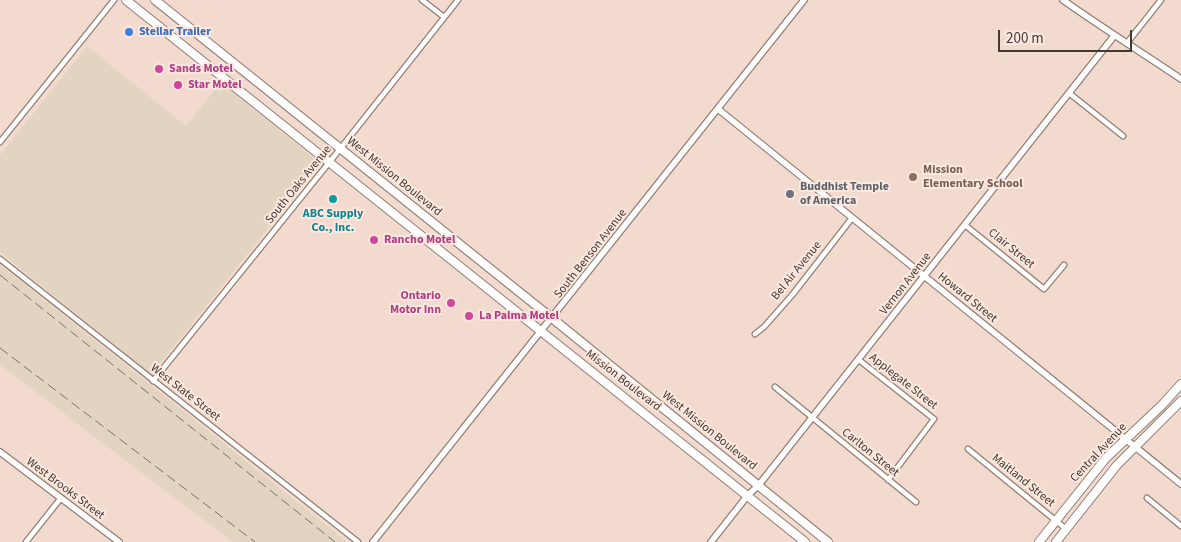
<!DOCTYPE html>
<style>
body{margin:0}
#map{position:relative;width:1181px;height:542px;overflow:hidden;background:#f2dace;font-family:"Source Sans 3",sans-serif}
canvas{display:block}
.scale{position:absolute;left:998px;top:30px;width:134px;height:22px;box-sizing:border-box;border:2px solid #423934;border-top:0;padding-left:6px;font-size:15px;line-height:18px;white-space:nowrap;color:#423934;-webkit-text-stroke:4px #fce8df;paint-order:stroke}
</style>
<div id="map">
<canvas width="1181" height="542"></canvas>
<div class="scale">200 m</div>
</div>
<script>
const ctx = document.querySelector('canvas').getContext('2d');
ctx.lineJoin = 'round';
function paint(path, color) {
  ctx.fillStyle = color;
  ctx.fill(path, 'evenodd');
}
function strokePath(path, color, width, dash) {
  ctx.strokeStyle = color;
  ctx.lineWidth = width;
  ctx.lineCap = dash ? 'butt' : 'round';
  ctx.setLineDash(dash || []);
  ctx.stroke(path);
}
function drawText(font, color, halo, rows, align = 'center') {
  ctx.font = font + ' "Source Sans 3",sans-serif';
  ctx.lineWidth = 4;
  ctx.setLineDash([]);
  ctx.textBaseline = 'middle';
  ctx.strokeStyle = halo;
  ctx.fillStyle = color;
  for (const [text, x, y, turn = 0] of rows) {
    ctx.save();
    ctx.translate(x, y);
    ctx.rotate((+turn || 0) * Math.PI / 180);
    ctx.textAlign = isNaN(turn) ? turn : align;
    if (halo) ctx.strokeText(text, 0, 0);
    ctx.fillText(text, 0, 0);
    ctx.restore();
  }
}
const industrial = new Path2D(`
 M87 46 186 126 221 82 316 160V168L151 375 0 252V155Z
 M0 265 32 290 347 542H233L0 365Z`);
const minor = new Path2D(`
 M422 0 444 17
 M1127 43 1161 0
 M1069 93 1123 136
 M0 142 114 0
 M965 225 1044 289 1064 265
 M0 259 358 542
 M755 334 764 327 793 294 852 218
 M859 360 934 419 888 480
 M153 381 340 149 458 0
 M775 387 916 502
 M968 449 1066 529
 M1147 498 1181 526
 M26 542 61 498`);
const tertiary = new Path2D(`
 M1063 0C1101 27 1141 52 1181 79
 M718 109 1181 484
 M0 452 119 542
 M373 542C518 362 661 181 804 0
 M711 542 748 495 758 486 1114 36`);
const primary = new Path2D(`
 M126 0 805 542
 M155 0 553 319 828 542
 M1039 542 1106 458 1162 405 1181 384
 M1056 542 1117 465 1181 401`);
const rail = new Path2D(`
 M0 275 335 542
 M0 348 255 542`);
const markers = [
 [129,32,5,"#3f7fe0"],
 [159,69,5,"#d1479c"],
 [178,85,5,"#d1479c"],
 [913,177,5,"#8d6e63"],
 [790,194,5,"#6b7280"],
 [333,199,5,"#0f9aa8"],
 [374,240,5,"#d1479c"],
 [451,303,5,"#d1479c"],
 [469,316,5,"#d1479c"]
];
const shopNames = [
 ["Stellar Trailer",139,32]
];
const hotelNames = [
 ["Sands Motel",169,69],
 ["Star Motel",188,85],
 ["Rancho Motel",384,240],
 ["Ontario",441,296,"right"],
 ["Motor Inn",441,310,"right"],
 ["La Palma Motel",479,316]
];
const educationNames = [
 ["Mission",923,170],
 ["Elementary School",923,184]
];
const streetNames = [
 ["West Mission Boulevard",394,177,39],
 ["South Oaks Avenue",299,185,-51],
 ["Clair Street",1011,249,39],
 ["South Benson Avenue",591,254,-52],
 ["Bel Air Avenue",797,271,-51],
 ["Vernon Avenue",906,284,-52],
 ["Howard Street",967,298,39],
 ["Mission Boulevard",623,381,38],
 ["Applegate Street",903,382,38],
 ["West State Street",185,393,38],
 ["West Mission Boulevard",709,431,39],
 ["Carlton Street",870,453,39],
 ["Central Avenue",1099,453,-47],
 ["Maitland Street",1023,481,39],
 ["West Brooks Street",65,489,37]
];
const worshipNames = [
 ["Buddhist Temple",800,187],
 ["of America",800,201]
];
const cultureNames = [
 ["ABC Supply",333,214],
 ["Co., Inc.",333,228]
];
paint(industrial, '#e2d4c1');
strokePath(minor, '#927d72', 7);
strokePath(tertiary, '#927d72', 8);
strokePath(primary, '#927d72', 10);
strokePath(minor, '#fff', 4.5);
strokePath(tertiary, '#fff', 5.5);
strokePath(primary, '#fff', 8);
strokePath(rail, '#7e7068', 1, [10, 5]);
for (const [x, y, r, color] of markers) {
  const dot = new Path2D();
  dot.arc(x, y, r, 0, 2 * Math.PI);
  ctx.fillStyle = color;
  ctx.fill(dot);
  strokePath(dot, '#fce8df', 2);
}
drawText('bold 12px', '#366cbe', '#fce8df', shopNames, 'left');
drawText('bold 12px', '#b23c85', '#fce8df', hotelNames, 'left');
drawText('bold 12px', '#785e54', '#fce8df', educationNames, 'left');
drawText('12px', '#423934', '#fce8df', streetNames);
drawText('bold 12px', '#5b616d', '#fce8df', worshipNames, 'left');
drawText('bold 12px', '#0d838f', '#fce8df', cultureNames);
</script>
